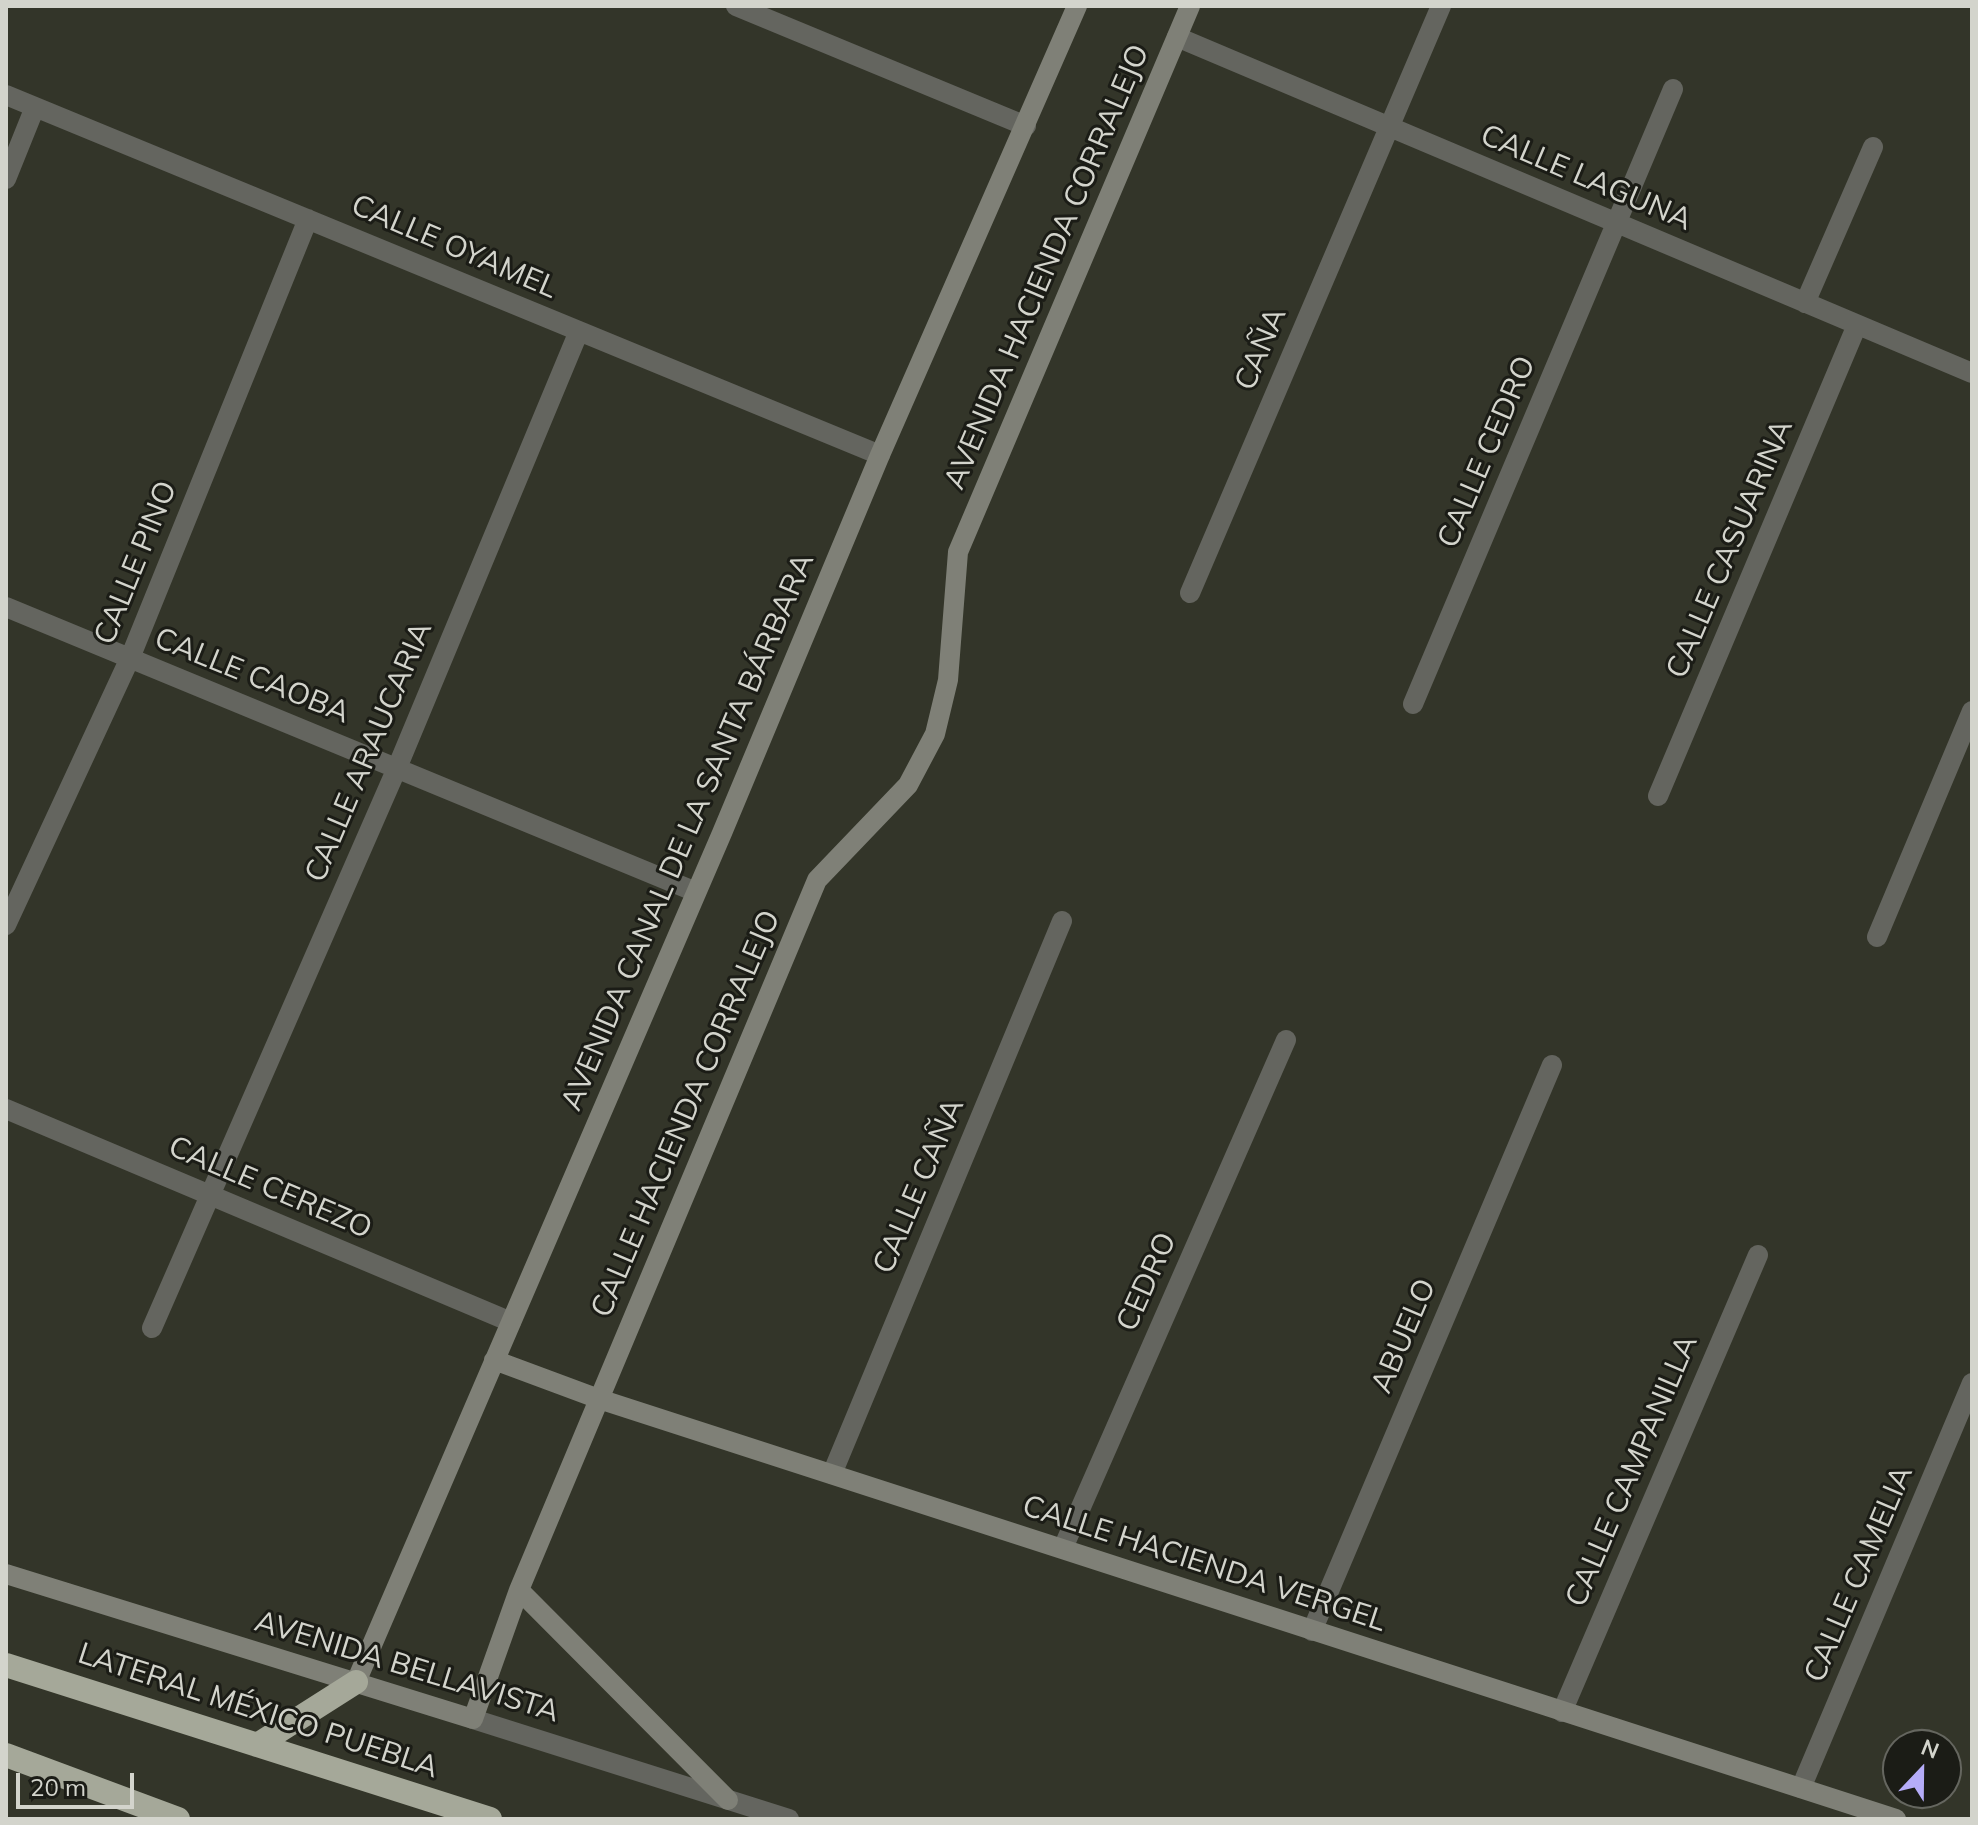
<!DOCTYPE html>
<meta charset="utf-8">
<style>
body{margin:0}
#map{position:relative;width:1978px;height:1825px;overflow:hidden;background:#333529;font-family:Mulish,sans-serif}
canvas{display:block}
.frame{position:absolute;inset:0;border:8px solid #d3d4cc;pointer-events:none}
.north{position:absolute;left:1882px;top:1729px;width:80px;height:80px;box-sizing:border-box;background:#1b1c16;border:2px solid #65665f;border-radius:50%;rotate:22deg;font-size:22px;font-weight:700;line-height:32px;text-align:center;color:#d3d4cc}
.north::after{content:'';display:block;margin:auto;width:28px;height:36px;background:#b5acf8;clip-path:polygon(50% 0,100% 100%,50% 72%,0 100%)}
.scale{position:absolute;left:16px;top:1773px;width:118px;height:36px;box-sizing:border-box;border:4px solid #d3d4cc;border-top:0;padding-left:10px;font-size:24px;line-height:28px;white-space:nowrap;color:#d3d4cc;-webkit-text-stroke:6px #1b1c16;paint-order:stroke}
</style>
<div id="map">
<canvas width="1978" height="1825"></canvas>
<div class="frame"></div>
<div class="north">N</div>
<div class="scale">20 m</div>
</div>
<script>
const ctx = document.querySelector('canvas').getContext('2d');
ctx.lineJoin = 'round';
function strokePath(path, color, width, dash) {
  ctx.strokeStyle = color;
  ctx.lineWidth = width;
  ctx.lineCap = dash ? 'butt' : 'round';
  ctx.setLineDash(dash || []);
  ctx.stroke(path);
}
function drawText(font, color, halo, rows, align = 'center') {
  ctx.font = font + ' Mulish,sans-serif';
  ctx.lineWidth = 6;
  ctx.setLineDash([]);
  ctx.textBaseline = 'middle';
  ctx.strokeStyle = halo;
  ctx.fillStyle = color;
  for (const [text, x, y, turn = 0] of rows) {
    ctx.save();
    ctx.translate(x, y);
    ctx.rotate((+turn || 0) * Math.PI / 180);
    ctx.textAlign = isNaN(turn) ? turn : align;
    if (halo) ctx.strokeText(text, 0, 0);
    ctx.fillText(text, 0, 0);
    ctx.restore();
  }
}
const street = new Path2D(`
 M736 6 1026 126
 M1177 37 1972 373
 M6 95 880 455
 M6 179 35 107
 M1805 303 1873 147
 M1190 593 1441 6
 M6 607 696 892
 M1413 704 1673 89
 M1658 796 1857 325
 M6 925 130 658 308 219
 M1877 937 1972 711
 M6 1109 511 1322
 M152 1328 397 768 579 331
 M832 1474 1062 921
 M1063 1548 1286 1040
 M1312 1631 1552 1065
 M1562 1712 1758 1255
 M473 1719 789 1819
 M1801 1788 1972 1383`);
const secondary = new Path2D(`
 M494 1360 599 1399 1896 1819
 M6 1574 473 1719 519 1590 817 880 908 785 935 734 948 680 958 552 1190 6
 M519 1590 728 1800
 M356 1682 722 833 880 455 1077 6`);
const highway = new Path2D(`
 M6 1665 490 1819
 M257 1745 356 1682
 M6 1755 178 1819`);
const streetNames = [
 ["CALLE LAGUNA",1586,178,23],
 ["CALLE OYAMEL",454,247,23],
 ["AVENIDA HACIENDA CORRALEJO",1047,267,-67],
 ["CAÑA",1261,349,-67],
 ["CALLE CEDRO",1487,452,-67],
 ["CALLE CASUARINA",1730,549,-67],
 ["CALLE PINO",136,563,-68],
 ["CALLE CAOBA",252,676,22],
 ["CALLE ARAUCARIA",369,752,-67],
 ["AVENIDA CANAL DE LA SANTA BÁRBARA",688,832,-67],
 ["CALLE HACIENDA CORRALEJO",686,1114,-67],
 ["CALLE CAÑA",919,1186,-67],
 ["CALLE CEREZO",270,1188,23],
 ["CEDRO",1147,1282,-66],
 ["ABUELO",1404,1336,-67],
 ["CALLE CAMPANILLA",1632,1471,-67],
 ["CALLE HACIENDA VERGEL",1204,1564,18],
 ["CALLE CAMELIA",1859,1574,-67],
 ["AVENIDA BELLAVISTA",407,1667,17],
 ["LATERAL MÉXICO PUEBLA",258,1711,18]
];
strokePath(street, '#64655f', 20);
strokePath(secondary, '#7f8077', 20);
strokePath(highway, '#a5a899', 24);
drawText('30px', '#d3d4cc', '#1b1c16', streetNames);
</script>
